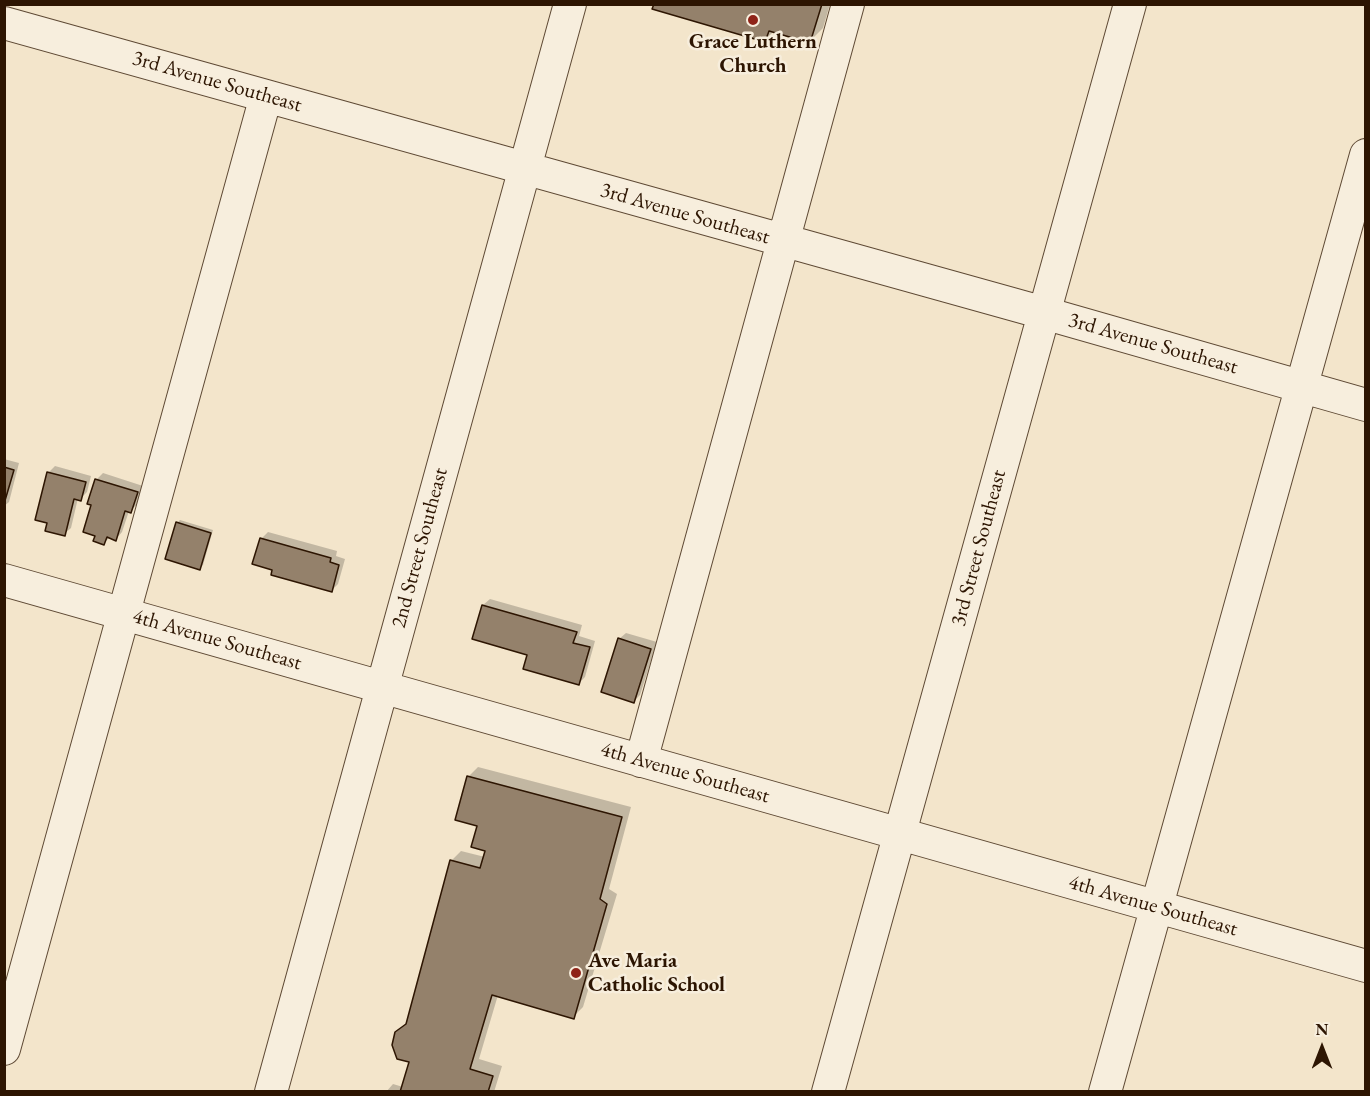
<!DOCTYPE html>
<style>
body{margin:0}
#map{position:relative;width:1370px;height:1096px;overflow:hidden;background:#f3e5cb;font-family:"EB Garamond",serif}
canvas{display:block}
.frame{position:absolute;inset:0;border:6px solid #2d1502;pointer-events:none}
.north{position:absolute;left:1292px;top:1018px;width:60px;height:60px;-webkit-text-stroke:4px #f7eedd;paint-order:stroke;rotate:0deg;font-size:16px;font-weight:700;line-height:24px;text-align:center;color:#2d1502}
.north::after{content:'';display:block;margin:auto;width:21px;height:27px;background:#2d1502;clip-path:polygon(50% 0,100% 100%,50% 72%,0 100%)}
</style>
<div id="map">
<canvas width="1370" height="1096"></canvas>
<div class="frame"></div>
<div class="north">N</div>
</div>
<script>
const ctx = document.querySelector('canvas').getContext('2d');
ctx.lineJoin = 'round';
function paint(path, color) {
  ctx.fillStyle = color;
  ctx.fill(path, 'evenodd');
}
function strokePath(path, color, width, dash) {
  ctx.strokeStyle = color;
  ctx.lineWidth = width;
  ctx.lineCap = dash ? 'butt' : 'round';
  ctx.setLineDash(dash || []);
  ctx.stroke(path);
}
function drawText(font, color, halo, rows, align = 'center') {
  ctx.font = font + ' "EB Garamond",serif';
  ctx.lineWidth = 5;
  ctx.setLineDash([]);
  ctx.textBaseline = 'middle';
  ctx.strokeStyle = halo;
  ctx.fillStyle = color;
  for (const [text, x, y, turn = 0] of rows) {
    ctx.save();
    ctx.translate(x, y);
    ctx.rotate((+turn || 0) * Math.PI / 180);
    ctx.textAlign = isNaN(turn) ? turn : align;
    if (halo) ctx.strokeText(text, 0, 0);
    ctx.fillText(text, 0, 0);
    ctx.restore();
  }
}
const shadow = new Path2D(`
 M655 4H830L823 28 810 41 774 31 765 40Z
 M4 459 19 463 9 502 4 506Z
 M55 466 91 476 87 492 80 499 78 498 71 528 64 534 49 522 48 473Z
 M103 473 143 486 137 505 129 511 122 532 116 539 110 537 104 543 97 535 93 504 96 480Z
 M180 520 213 530 203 565 200 568 177 523Z
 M268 532 337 551 336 556 345 559 338 584 331 591 274 569 261 539Z
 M490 599 582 625 579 636 595 641 585 677 579 683 483 605Z
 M626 633 657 642 640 695 634 701 619 639Z
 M478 767 631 807 609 889 617 894 583 1007 573 1017 498 995 479 1059 502 1066 494 1092H386L393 1084 403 1087 411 1061 396 1033 407 1022 451 861 461 851 485 857 487 850 468 777Z`);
const building = new Path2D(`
 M654 4H822L810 43 769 31 765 42 652 9Z
 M4 467 14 470 4 504Z
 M47 472 86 482 81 501 74 499 65 536 45 531 47 523 35 520Z
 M95 479 138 492 131 513 125 511 116 541 107 537 104 545 93 541 95 536 83 532 91 505 87 504Z
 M176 522 211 533 200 570 165 559Z
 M260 538 331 558 330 562 339 565 332 592 271 575 272 570 252 564Z
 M482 605 577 632 573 643 590 647 579 685 523 669 527 655 472 639Z
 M618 638 651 649 634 703 601 692Z
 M467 776 622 817 600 899 607 904 574 1019 492 995 470 1069 493 1076 488 1092H400L409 1062 397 1059 392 1045 395 1032 406 1024 450 860 480 868 485 851 471 847 477 826 455 820Z`);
const minor = new Path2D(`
 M4 23 1044 313 1366 405
 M4 580 1366 966
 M641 761 848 4
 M4 1049 266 96
 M271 1092 570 4
 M828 1092 1130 4
 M1105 1092 1366 155`);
const markers = [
 [753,20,6,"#8f2418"],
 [576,973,6,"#8f2418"]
];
const poiNames = [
 ["Grace Luthern",753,42],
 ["Church",753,66],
 ["Ave Maria",588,961,"left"],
 ["Catholic School",588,985,"left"]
];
const streetNames = [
 ["3rd Avenue Southeast",217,82,16],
 ["3rd Avenue Southeast",685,214,16],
 ["3rd Avenue Southeast",1153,344,16],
 ["2nd Street Southeast",420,548,-75],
 ["3rd Street Southeast",979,548,-75],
 ["4th Avenue Southeast",217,640,16],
 ["4th Avenue Southeast",685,773,16],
 ["4th Avenue Southeast",1153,906,16]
];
paint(shadow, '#0003');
paint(building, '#94816b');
strokePath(building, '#2d1502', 1.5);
strokePath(minor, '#5e4934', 34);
strokePath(minor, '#f7eedd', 32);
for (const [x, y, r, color] of markers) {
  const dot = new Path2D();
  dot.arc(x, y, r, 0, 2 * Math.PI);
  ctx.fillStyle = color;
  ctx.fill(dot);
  strokePath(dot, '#f7eedd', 2);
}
drawText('bold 21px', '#2d1502', '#f7eedd', poiNames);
drawText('21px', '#2d1502', '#f7eedd', streetNames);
</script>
